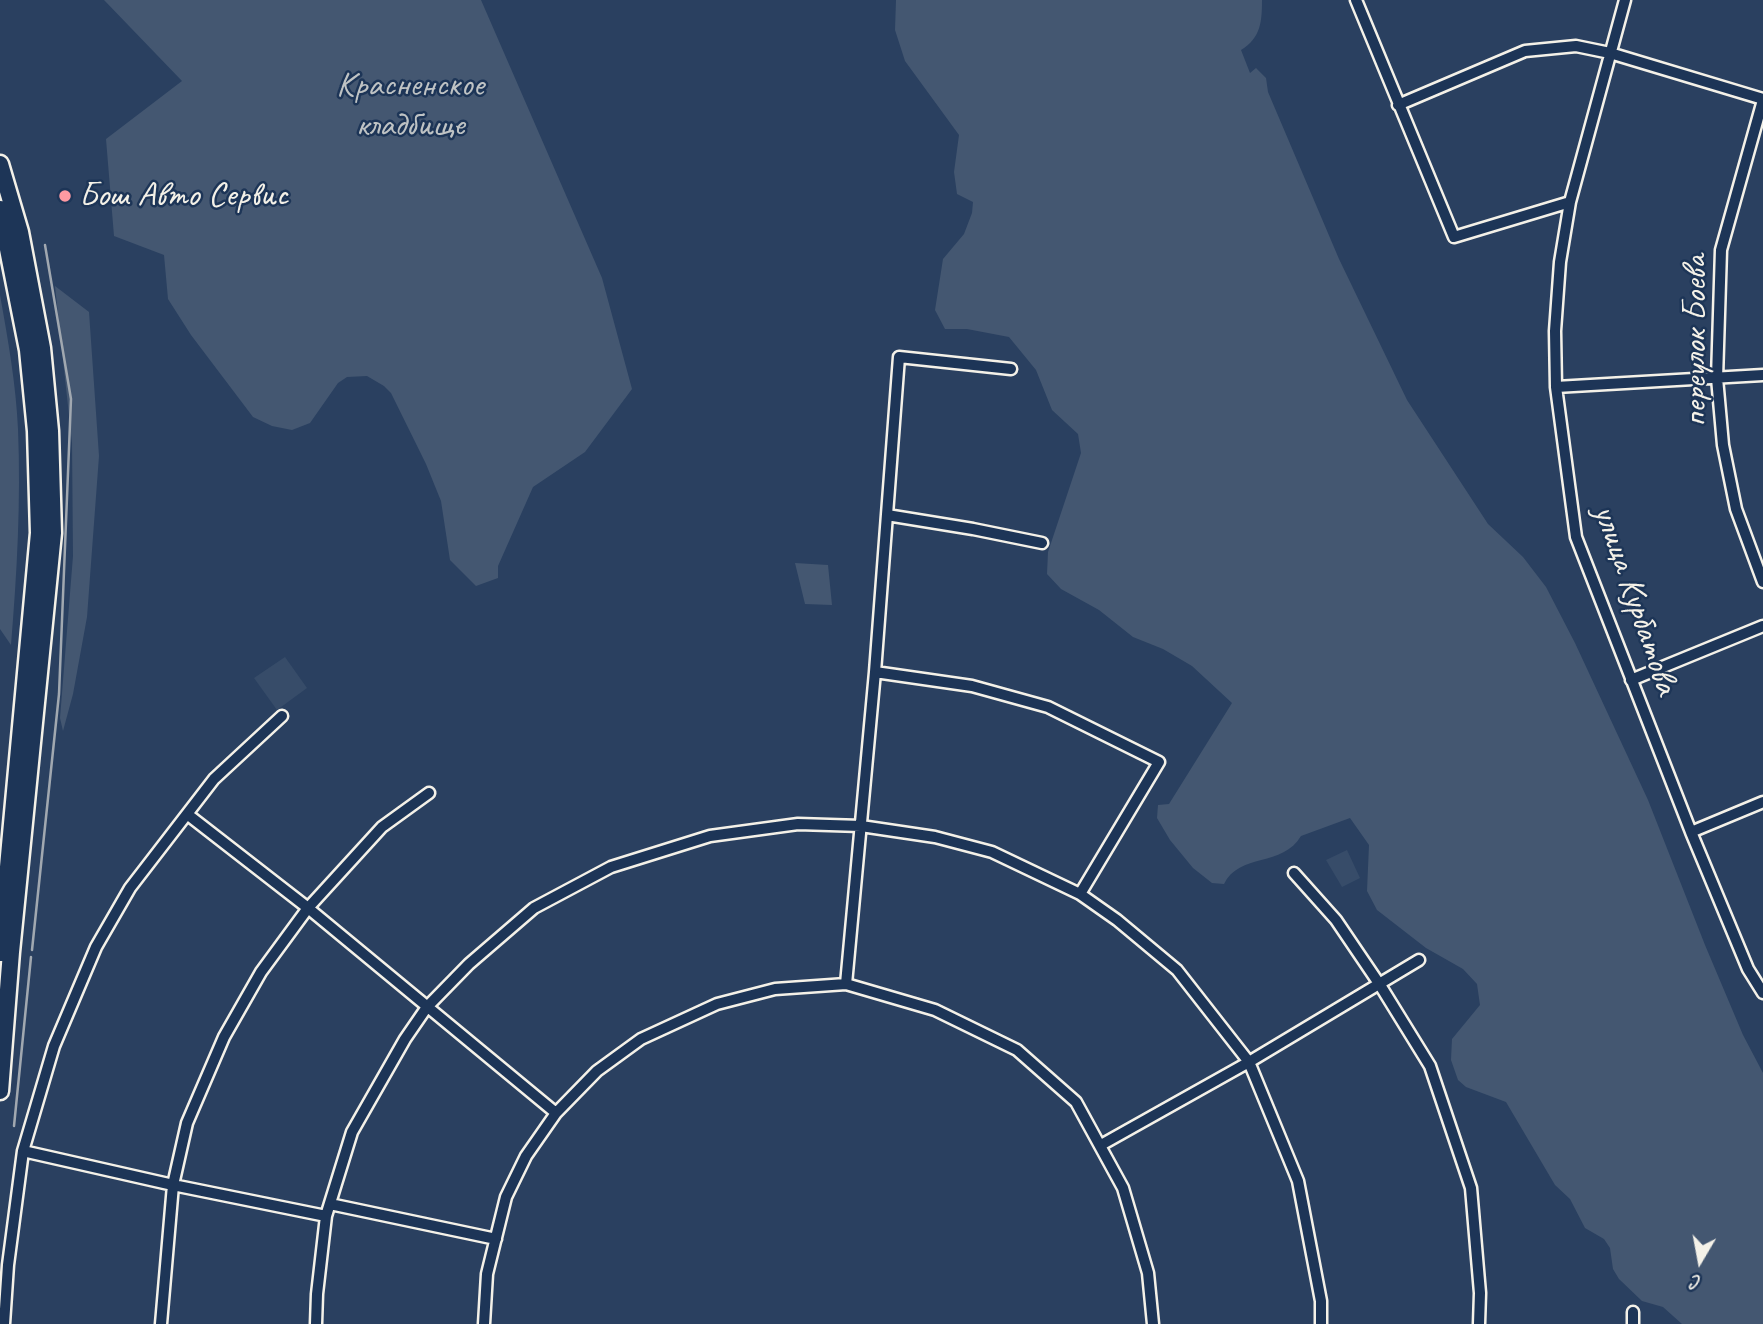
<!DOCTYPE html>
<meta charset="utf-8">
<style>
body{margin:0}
#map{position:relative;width:1763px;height:1324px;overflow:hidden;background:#2a4060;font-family:Caveat,sans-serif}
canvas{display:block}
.north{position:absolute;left:1665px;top:1226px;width:70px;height:70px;-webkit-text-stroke:5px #1d3557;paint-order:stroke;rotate:190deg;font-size:19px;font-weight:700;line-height:28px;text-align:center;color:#f4f1e8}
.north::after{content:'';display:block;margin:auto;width:24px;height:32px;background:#f4f1e8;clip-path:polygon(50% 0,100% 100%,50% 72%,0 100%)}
</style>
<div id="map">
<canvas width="1763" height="1324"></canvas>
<div class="north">С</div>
</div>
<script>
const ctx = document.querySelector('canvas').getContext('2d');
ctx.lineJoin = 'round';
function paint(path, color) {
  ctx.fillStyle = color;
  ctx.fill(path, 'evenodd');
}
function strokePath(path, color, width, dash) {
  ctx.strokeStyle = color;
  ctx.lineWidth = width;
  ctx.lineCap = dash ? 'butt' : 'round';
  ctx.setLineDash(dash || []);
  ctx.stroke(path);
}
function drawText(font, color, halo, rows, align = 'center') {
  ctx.font = font + ' Caveat,sans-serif';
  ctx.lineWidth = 5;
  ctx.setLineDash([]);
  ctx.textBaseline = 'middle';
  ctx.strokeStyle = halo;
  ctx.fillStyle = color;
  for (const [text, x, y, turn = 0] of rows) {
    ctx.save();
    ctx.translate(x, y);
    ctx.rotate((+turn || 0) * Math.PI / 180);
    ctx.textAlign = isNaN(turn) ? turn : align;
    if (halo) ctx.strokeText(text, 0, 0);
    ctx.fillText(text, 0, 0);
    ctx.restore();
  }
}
const built = new Path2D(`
 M285 657 307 688 277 710 254 678Z
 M1347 850 1360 878 1342 887 1326 860Z`);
const green = new Path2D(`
 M104 0H481L602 278 632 389 585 452 533 487 498 566V578L476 586 450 560 441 501 426 464 391 393 384 386 367 376 347 377 338 383 310 423 292 430 272 426 253 417 191 335 168 299 164 255 114 236 106 139 182 81Z
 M896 0H1262C1262 21 1261 38 1241 50L1250 73 1256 68 1266 78 1268 92 1339 259 1407 400 1488 524 1523 557 1546 587 1575 643 1648 800 1705 945 1743 1035 1763 1073V1324H1682L1663 1307 1642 1301 1619 1279 1613 1269 1610 1248 1604 1239 1585 1228 1570 1199 1555 1185 1506 1102 1466 1087 1458 1080 1451 1060 1452 1039 1480 1005 1477 984 1463 969 1426 948 1377 910 1367 891 1369 845 1350 818 1301 836C1283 867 1239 853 1224 884L1212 883 1193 868 1170 840 1157 818 1158 805 1169 804 1232 703 1192 666 1163 649 1133 637 1099 610 1061 589 1047 574 1048 552 1081 453 1078 434 1052 410 1036 370 1009 337 967 329H945L935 310 943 259 964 234 972 213 973 202 957 194 954 172 959 135 905 61 895 30Z
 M55 286 89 312 99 456 87 617 73 694 63 731 60 718 73 556 72 443Z
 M0 295C8 340 16 384 18 429 21 501 17 573 11 645L0 629Z
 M795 563 828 565 832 605 805 604Z`);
const stream = new Path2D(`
 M32 950 59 694 71 399 45 245
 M14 1126 31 957`);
const minor = new Path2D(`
 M1356 0 1454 237 1570 202
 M1625 0 1570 202 1560 262 1555 331 1556 387 1576 537 1691 832 1748 969 1763 993
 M1763 100 1721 250 1717 378 1723 445 1736 509 1763 582
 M1398 105 1525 51 1576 46 1610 53 1763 99
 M1556 387 1763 375
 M887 515 973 529 1042 543
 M875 672 972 686 1048 707 1159 762 1080 894
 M1631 680 1763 626
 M187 814 308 908 556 1113
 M1691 832 1763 802
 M1294 873 1336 920 1380 985 1430 1066 1471 1188 1480 1293 1479 1324
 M846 984 875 672 899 357 1011 369
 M1101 1145 1249 1062 1419 960
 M23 1151 173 1185 326 1216
 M330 1204 496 1239
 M4 1324 8 1265 23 1151 54 1046 96 947 130 888 214 779 282 716
 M161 1324 173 1185 187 1123 224 1037 261 972 308 908 382 827 429 793
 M316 1324 317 1294 326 1216 352 1132 405 1039 427 1007 469 964 534 908 611 867 710 836 798 824 861 826 935 837 992 852 1080 894 1117 920 1177 970 1249 1062 1298 1181 1321 1301V1324
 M484 1324 487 1274 506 1197 526 1156 556 1113 597 1071 641 1039 717 1004 775 989 846 984 935 1010 1017 1050 1076 1102 1123 1188 1148 1273 1153 1324
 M1633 1324V1312`);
const primary = new Path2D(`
 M0 164 20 232 42 348 50 431 53 533 11 952 0 1091
 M0 209 28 350 36 431 39 533 0 953`);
const markers = [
 [65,196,7,"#ff9aa2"]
];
const parkNames = [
 ["Красненское",410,86],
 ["кладбище",410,126]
];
const poiNames = [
 ["Бош Авто Сервис",79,196]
];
const streetNames = [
 ["переулок Боева",1696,341,-90],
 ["улица Курбатова",1635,600,71]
];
paint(built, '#374c69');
paint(green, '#445771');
strokePath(stream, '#a1a8b0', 2.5);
strokePath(minor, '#f4f1e8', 15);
strokePath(primary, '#f4f1e8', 21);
strokePath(minor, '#1d3557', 10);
strokePath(primary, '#1d3557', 16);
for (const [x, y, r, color] of markers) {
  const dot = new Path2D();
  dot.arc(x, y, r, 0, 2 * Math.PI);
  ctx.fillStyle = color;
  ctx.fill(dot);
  strokePath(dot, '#1d3557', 2.5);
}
drawText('35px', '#bfc3c4', '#1d3557', parkNames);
drawText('35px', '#f4f1e8', '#1d3557', poiNames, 'left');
drawText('35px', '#f4f1e8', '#1d3557', streetNames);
</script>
